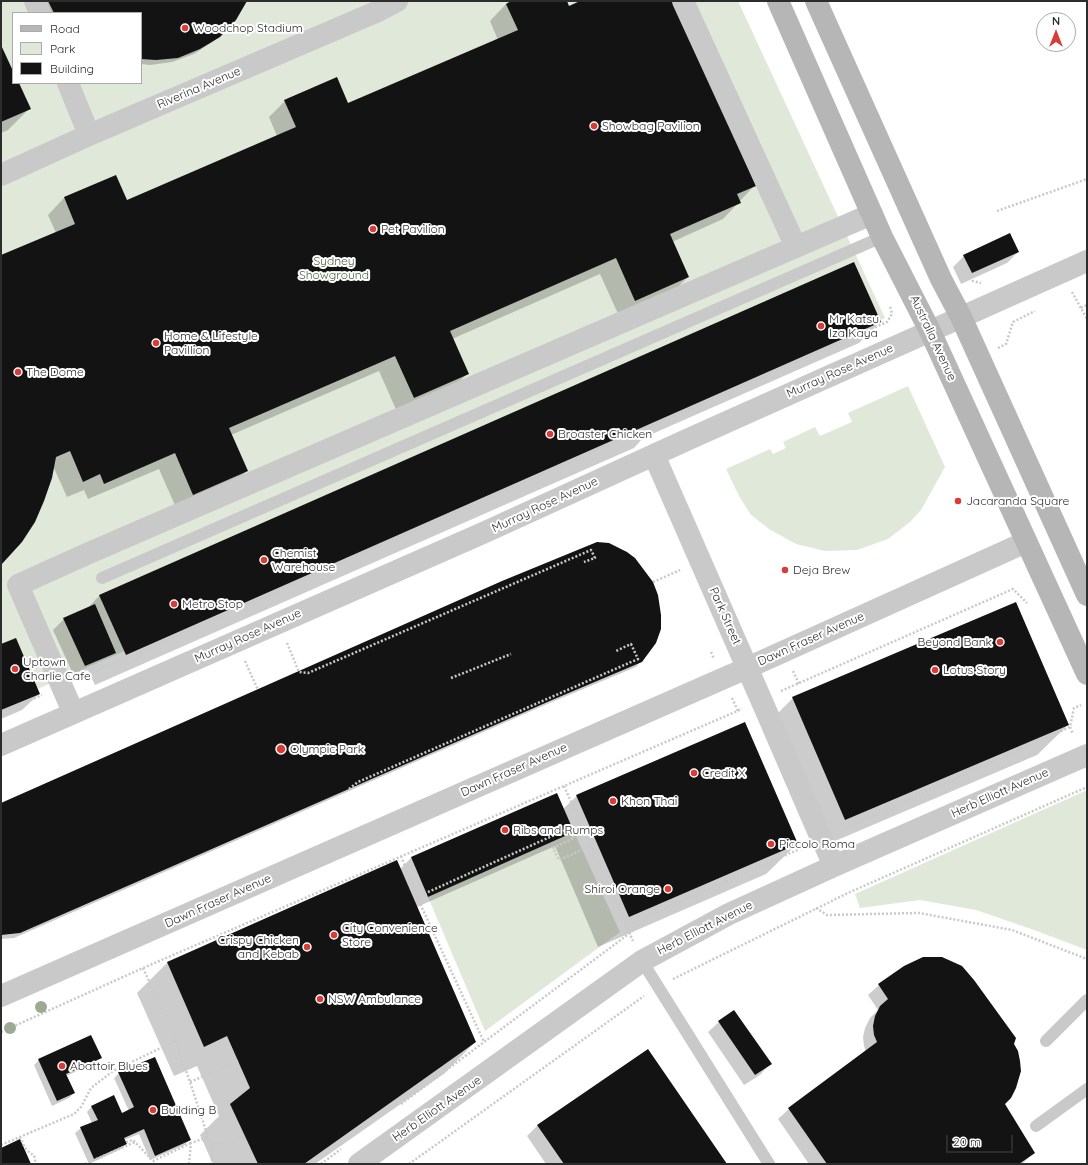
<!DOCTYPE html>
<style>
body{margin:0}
#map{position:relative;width:1088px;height:1165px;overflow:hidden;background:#fff;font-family:Quicksand,sans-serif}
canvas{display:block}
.frame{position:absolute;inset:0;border:2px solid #2c2c2c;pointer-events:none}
.legend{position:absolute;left:12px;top:12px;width:130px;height:72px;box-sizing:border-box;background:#fff;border:1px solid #ababab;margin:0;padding:5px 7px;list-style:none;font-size:12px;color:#2c2c2c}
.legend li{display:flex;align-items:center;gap:8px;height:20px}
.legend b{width:20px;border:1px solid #ababab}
.north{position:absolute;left:1036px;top:12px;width:40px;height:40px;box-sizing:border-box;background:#fff;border:1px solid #ababab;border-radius:50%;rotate:0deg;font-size:11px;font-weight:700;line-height:16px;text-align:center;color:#2c2c2c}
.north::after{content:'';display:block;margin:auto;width:14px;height:18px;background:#da3b36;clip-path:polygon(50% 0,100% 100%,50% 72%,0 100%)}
.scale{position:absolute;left:946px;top:1135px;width:67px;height:18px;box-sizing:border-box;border:2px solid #2c2c2c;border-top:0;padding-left:5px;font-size:12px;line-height:14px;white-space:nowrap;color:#2c2c2c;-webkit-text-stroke:3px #fff;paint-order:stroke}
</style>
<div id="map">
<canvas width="1088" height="1165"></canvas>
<div class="frame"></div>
<ul class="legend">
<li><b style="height:5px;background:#b6b6b6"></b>Road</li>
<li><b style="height:11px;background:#e0e9d9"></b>Park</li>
<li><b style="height:11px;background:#131313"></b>Building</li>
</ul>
<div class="north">N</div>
<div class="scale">20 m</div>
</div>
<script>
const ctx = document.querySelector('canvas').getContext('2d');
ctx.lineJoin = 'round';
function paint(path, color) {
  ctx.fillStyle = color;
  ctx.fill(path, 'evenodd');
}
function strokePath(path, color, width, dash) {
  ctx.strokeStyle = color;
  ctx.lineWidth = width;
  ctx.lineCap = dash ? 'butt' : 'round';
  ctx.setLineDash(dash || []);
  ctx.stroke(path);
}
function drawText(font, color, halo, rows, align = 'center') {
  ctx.font = font + ' Quicksand,sans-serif';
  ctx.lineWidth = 4;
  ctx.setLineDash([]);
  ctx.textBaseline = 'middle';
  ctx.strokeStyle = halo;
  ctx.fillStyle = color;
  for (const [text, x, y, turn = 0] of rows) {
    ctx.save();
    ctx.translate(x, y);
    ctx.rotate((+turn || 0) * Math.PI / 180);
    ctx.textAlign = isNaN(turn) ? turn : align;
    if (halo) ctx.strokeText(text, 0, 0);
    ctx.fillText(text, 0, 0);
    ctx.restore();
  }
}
const green = new Path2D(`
 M1 1H738L885 318 1 705ZM13 13H141V83H13Z
 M908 386 945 467 921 510 910 522 888 539 857 550 825 551 796 544 769 529 751 515 739 496 726 469 770 449 773 454 786 448 783 442 815 427 820 436 852 422 848 413Z
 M1085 791 1087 792V950L1034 930 976 910 920 900 860 908 855 894Z
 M574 832 620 932 485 1031 428 897Z`);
const shadow = new Path2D(`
 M42 1H245L235 19 214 41 194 54 172 62 150 65 141 64V13H45Z
 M514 1H566L569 7 583 1 755 185 723 219 672 242 688 277 672 293 619 316 600 274 452 339 467 374 451 390 398 414 379 371 231 435 247 471 230 487 177 510 159 469 88 499 84 490 67 497 53 466 1 563V257L56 233 48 215 64 198 115 177 126 202 277 136 269 117 285 101 348 105 498 40 490 21 506 4Z
 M1 47 13 73V83H18L29 109 8 130 1 133Z
 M1018 252 1007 263 961 284 953 267 964 256Z
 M880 322 859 343 643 438 634 448 95 685 88 670 74 676 53 630 64 619 87 609 99 596 640 358Z
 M1 645 39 694 22 710 1 719Z
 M641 661 636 667 545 705 14 938 1 939V804Z
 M793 698 1068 725 1037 755 814 850 762 729Z
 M557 794 563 809 577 796 797 844 766 874 598 947 555 846 417 907 475 1042 445 1073 315 1164H213L200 1135 219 1116 197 1066 174 1076 137 993 168 962 400 869 411 858Z
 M879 985 1013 1044 1003 1104 1033 1153 1022 1164H809L778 1119 789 1109 866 1052 864 1046 863 1037 865 1028 870 1018 878 1010 868 995Z
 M719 1022 770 1064 760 1075 744 1085 708 1032Z
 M648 1050 726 1164H546L527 1136 537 1126Z
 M100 1057 95 1063 66 1076 74 1093 69 1098 52 1106 34 1065 39 1060Z
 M119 1073 190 1139 185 1145 150 1160 139 1134 124 1140 126 1144 121 1149 89 1164 75 1133 81 1128 92 1123 87 1112 92 1106 122 1114 129 1111 114 1078Z`);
const building = new Path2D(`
 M48 1H247L236 20 220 37 200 49 178 58 156 60 141 59V13H54Z
 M511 1H567L569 6 580 1H674L756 186 737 194 741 203 670 234 689 277 635 301 616 258 450 331 469 374 414 398 395 356 229 428 248 471 193 495 175 453 104 484 100 474 83 482 70 451 56 457 52 478 44 501 35 522 22 542 1 565V255L75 224 64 197 116 175 127 200 296 127 284 100 337 77 348 103 518 30 506 4Z
 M1 45 13 71V83H19L31 109 1 122Z
 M1010 233 1019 252 972 273 963 255Z
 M854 262 881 322 126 655 99 595Z
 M597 542 609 543 627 552 635 558 653 582 658 595 661 615V629L656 643 642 662 552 700 20 933 1 935V803L502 581Z
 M1016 602 1069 725 845 820 792 697Z
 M95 604 116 653 85 666 63 618Z
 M16 638 40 694 1 710V644Z
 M745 722 798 844 629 917 576 795Z
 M557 793 574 832 428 897 411 857Z
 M397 860 476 1042 304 1164H258L230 1104 250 1088 227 1036 204 1047 167 962Z
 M923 957H942L962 966 974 980 1016 1038 1014 1044 1018 1051 1020 1061 1021 1071 1016 1088 1011 1098 1005 1104 1035 1153 1019 1164H827L788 1108 877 1042 874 1035 873 1026 875 1016 880 1006 888 999 878 984 904 966Z
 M734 1010 772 1064 755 1075 718 1021Z
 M91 1035 102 1058 66 1074 75 1093 57 1101 38 1059Z
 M648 1049 727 1164H564L537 1125Z
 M155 1057 191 1140 155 1156 144 1129 124 1138 127 1144 94 1159 80 1127 98 1120 91 1106 114 1095 122 1113 134 1107 118 1072Z
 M20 1139 31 1164H1V1148Z`);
const path = new Path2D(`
 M997 211 1087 179
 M962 270 967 267 973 281 981 283
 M1072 292 1087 319
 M1081 308 1087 305
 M998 348 1006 344 1013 322 1035 311
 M653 582 680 570
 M287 643 299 672 308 673 591 550 595 558 584 562
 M711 652 714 659
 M245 661 258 690
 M793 671 799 684
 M81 678 887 322 892 314 890 306
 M451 678 511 654
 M781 691 1013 589 1027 603
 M732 698 738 711
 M1 713 42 695
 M1070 727 1073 734
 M800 735 807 732
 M564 786 633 941
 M349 789 358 782 638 659 631 644 616 651
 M842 830 1070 727 1074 708 1081 705
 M401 856 417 897 484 1042
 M417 897 570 828 574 838 553 848 559 860 591 846
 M816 908 827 915 919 913 1012 930 1087 959
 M143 968 170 1027 190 1082 213 1152 211 1164
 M673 979 848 893 1087 787
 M1 1032 143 968 742 709
 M190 1082 238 1061
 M401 1104 630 933 650 915 802 848
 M20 1137C22 1141 24 1147 27 1150 32 1156 36 1153 35 1164
 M126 1142 133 1140 153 1161 191 1143
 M211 1144 232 1142 246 1137
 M1 1145 74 1114 81 1107 91 1088 113 1071 175 1041
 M85 1164 135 1142
 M189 1164 191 1143 208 1137
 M321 1164 341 1149
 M409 1164 644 996`);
const service = new Path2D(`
 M102 578 882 237
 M642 961 769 1164
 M1046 1041 1087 1000
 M1036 1126 1087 1089`);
const minor = new Path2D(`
 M35 1 40 13
 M683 1 796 247
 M68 83 89 135
 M1 175 89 135 376 12 397 1
 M654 455 834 866
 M73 712 18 585 89 553 872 214
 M1 745 483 533 691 438 1087 261
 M1 996 747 668 1026 542
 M359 1164 642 961 729 914 834 866 1087 755`);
const secondary = new Path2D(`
 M778 1 882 237 930 331 1087 674
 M816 1 941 279 961 317 1087 595`);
const trees = [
 [41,1007],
 [10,1028]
];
const markers = [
 [185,28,4,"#da3b36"],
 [594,126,4,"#da3b36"],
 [373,229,4,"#da3b36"],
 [821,326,4,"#da3b36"],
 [156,343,4,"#da3b36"],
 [18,372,4,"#da3b36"],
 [550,434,4,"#da3b36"],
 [958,501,4,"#da3b36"],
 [264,560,4,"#da3b36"],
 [785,570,4,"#da3b36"],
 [174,604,4,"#da3b36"],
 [1000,642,4,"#da3b36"],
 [15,669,4,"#da3b36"],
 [935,670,4,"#da3b36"],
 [281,749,5,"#da3b36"],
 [694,773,4,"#da3b36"],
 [613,801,4,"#da3b36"],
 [505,830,4,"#da3b36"],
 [771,844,4,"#da3b36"],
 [668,889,4,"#da3b36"],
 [334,935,4,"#da3b36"],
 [307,947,4,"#da3b36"],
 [320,999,4,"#da3b36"],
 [62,1066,4,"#da3b36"],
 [153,1110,4,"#da3b36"]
];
const poiNames = [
 ["Woodchop Stadium",193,28],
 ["Showbag Pavilion",602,126],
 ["Pet Pavilion",381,229],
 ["Mr Katsu",829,319],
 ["Iza Kaya",829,333],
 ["Home & Lifestyle",164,336],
 ["Pavillion",164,350],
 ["The Dome",26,372],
 ["Broaster Chicken",558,434],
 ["Jacaranda Square",966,501],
 ["Chemist",272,553],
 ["Warehouse",272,567],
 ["Deja Brew",793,570],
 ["Metro Stop",182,604],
 ["Beyond Bank",992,642,"right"],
 ["Uptown",23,662],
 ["Charlie Cafe",23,676],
 ["Lotus Story",943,670],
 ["Olympic Park",290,749],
 ["Credit X",702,773],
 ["Khon Thai",621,801],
 ["Ribs and Rumps",513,830],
 ["Piccolo Roma",779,844],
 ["Shiroi Orange",660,889,"right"],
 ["City Convenience",342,928],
 ["Store",342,942],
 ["Crispy Chicken",299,940,"right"],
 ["and Kebab",299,954,"right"],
 ["NSW Ambulance",328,999],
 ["Abattoir Blues",70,1066],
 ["Building B",161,1110]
];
const streetNames = [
 ["Riverina Avenue",199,88,-23],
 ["Australia Avenue",933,338,65],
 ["Murray Rose Avenue",840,371,-24],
 ["Murray Rose Avenue",545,505,-25],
 ["Park Street",725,616,66],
 ["Murray Rose Avenue",248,636,-24],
 ["Dawn Fraser Avenue",811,639,-24],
 ["Dawn Fraser Avenue",514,770,-24],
 ["Herb Elliott Avenue",1000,793,-24],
 ["Dawn Fraser Avenue",218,901,-24],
 ["Herb Elliott Avenue",705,928,-27],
 ["Herb Elliott Avenue",437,1109,-35]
];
const parkNames = [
 ["Sydney",334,261],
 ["Showground",334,275]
];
paint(green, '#e0e9d9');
paint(shadow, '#0003');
paint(building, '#131313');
strokePath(path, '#c9c9c9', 2.5, [2, 2]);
strokePath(service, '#c9c9c9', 12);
strokePath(minor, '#c9c9c9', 22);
strokePath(secondary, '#b6b6b6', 22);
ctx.fillStyle = '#9caa94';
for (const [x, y] of trees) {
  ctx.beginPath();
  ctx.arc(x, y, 6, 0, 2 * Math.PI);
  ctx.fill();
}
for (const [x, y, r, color] of markers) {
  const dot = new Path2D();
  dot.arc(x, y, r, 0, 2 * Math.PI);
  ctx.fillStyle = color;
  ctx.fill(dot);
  strokePath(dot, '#fff', 1.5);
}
drawText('12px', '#2c2c2c', '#fff', poiNames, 'left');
drawText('12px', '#2c2c2c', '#fff', streetNames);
drawText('12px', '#4b643c', '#fff', parkNames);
</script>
